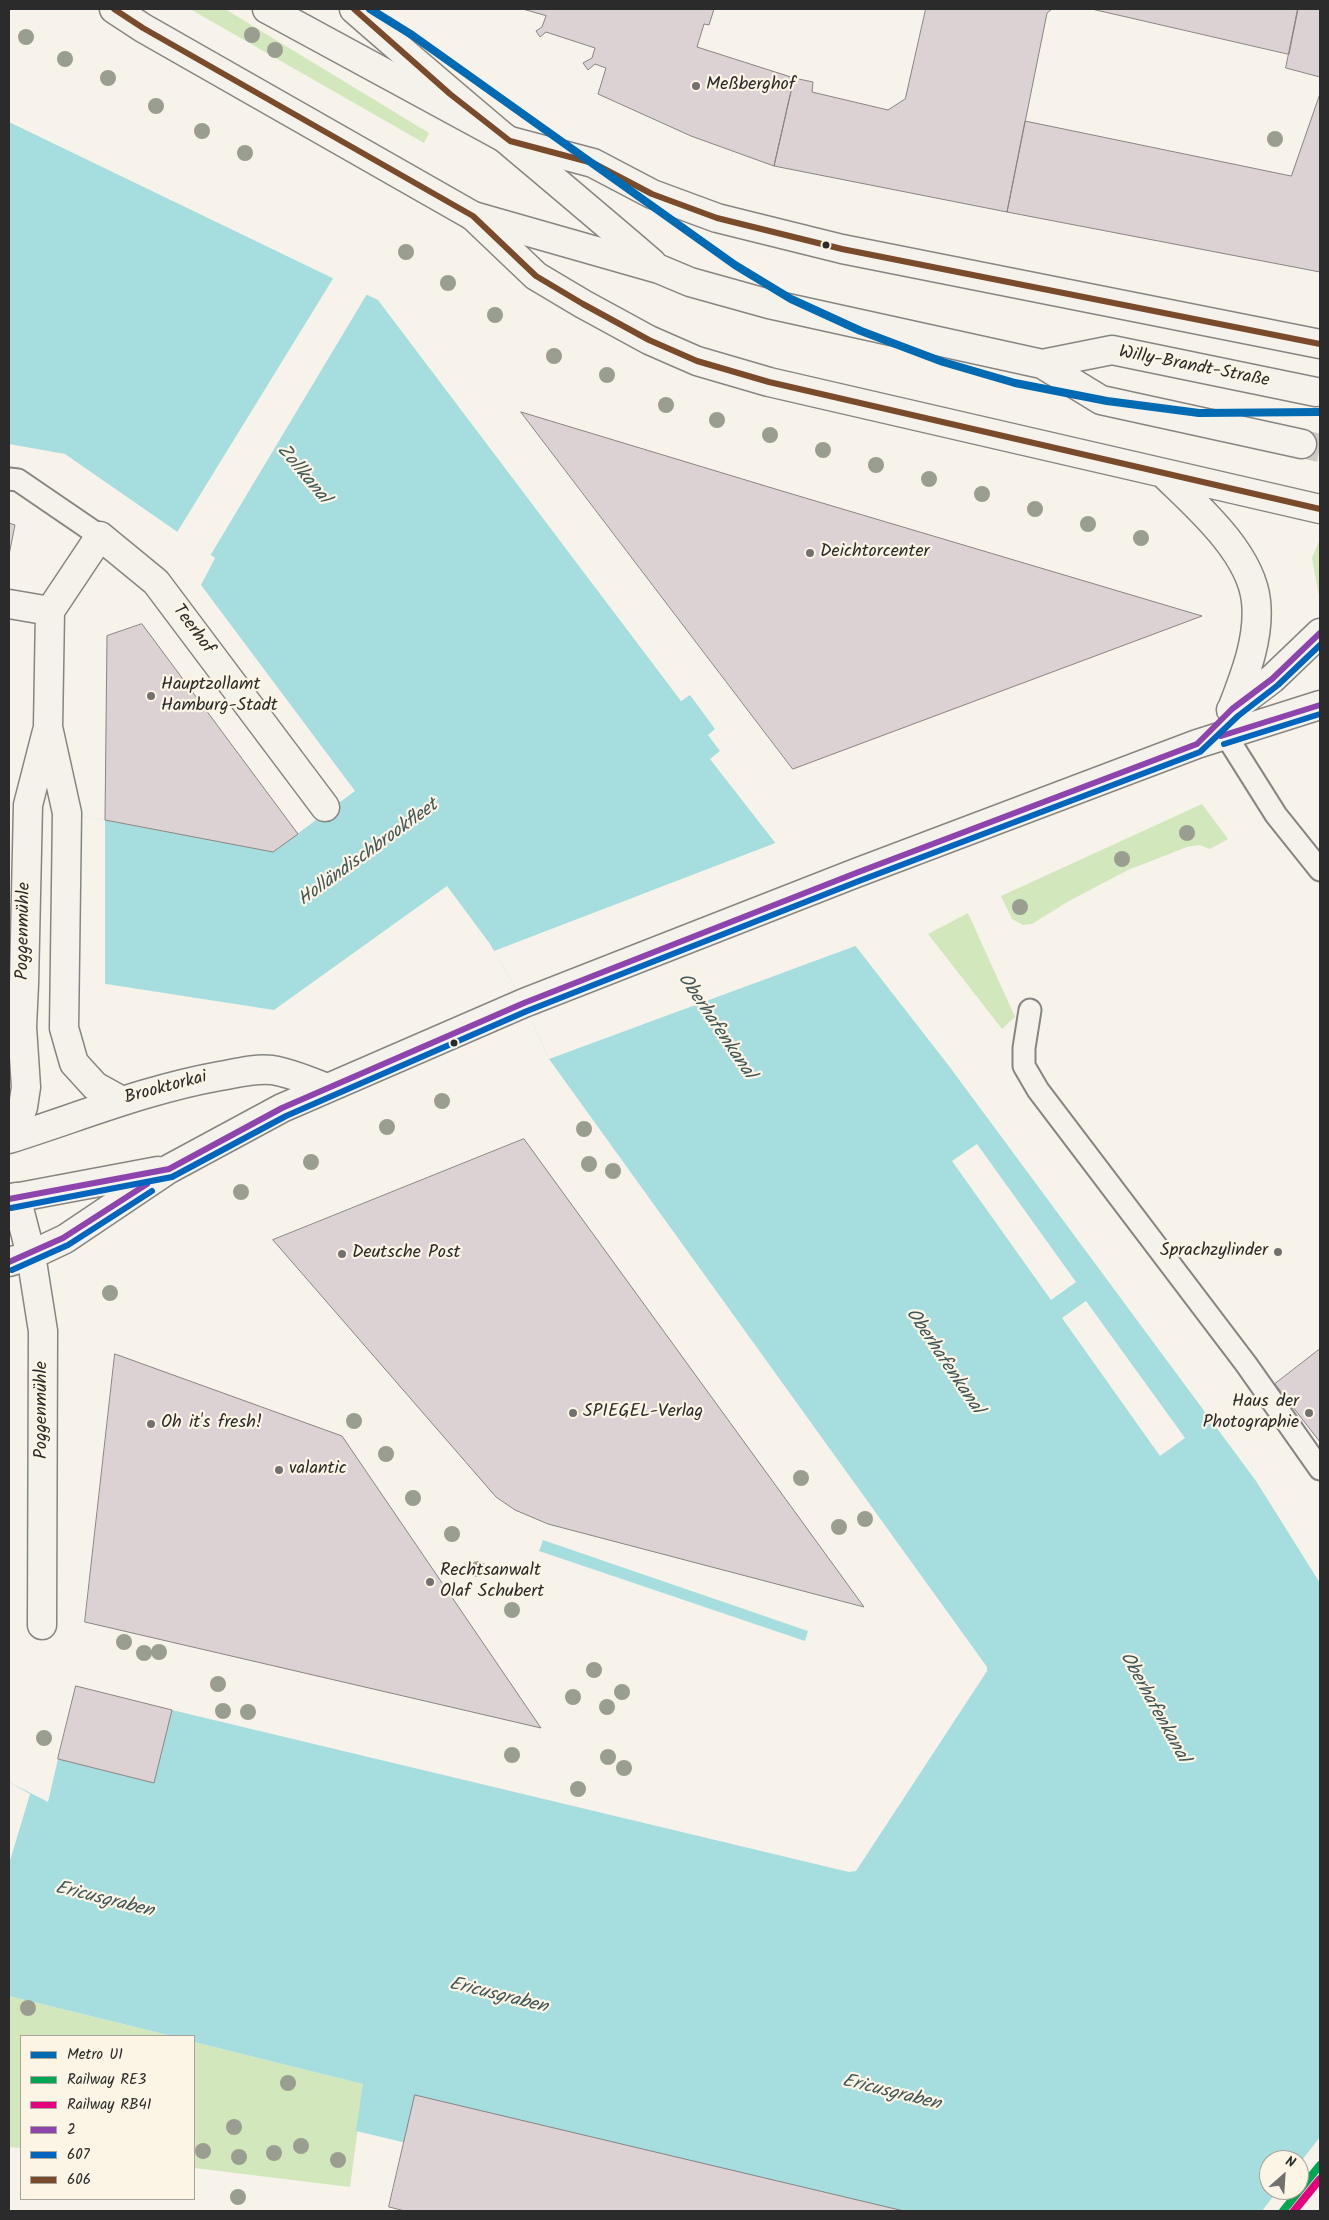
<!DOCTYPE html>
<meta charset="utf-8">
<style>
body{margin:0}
#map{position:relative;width:1329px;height:2220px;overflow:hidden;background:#f7f3ea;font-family:Kalam,sans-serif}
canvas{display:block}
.frame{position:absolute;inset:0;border:10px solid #2b2b2b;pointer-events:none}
.legend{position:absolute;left:20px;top:2035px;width:175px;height:165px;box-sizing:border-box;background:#fcf5e5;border:1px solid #a8a49b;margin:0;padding:6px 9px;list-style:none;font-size:15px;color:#2b2b2b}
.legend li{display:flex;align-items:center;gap:10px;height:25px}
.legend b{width:25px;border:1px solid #a8a49b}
.north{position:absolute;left:1259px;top:2150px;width:50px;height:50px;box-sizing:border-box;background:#fcf5e5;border:1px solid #a8a49b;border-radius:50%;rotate:26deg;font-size:14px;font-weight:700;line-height:20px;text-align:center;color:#2b2b2b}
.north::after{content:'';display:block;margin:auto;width:18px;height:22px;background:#72716e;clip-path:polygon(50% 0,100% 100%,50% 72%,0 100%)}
</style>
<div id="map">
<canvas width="1329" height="2220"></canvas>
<div class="frame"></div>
<ul class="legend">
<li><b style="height:6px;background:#006ab3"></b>Metro U1</li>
<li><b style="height:6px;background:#00a651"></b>Railway RE3</li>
<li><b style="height:6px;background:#e5007d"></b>Railway RB41</li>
<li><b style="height:6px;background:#8e44ad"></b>2</li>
<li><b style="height:6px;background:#0065bd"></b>607</li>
<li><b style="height:6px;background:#7a4b2a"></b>606</li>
</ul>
<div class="north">N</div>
</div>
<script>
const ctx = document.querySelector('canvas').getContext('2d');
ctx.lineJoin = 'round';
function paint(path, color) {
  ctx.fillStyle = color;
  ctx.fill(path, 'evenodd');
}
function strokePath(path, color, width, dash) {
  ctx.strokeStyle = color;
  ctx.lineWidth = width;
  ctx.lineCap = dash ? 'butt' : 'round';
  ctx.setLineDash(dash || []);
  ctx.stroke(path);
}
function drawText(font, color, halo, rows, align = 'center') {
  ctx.font = font + ' Kalam,sans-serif';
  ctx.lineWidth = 4.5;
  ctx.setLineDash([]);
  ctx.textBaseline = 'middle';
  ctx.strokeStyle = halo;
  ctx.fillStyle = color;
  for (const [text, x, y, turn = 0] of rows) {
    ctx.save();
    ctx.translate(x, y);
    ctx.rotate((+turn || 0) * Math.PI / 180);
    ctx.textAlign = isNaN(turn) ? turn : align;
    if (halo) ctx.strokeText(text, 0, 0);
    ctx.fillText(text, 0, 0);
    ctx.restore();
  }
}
const green = new Path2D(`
 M190 9H225L429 133 424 143Z
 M1320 539V602L1312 558Z
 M1202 804 1228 839 1210 849 1199 845 1187 847 1128 870 1069 901 1032 924 1023 925 1012 919 1001 896Z
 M968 913 1015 1017 1002 1029 928 934Z
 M9 1996 172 2036H21V2148L9 2147Z
 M194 2042 364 2084 350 2187 194 2168Z`);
const water = new Path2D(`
 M9 122 378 300 681 701 690 695 715 729 708 735 720 751 710 759 949 1066 1256 1481 1320 1583V2211H692L356 2131 363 2084 194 2042V2036H172L9 1996V1782L48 1802 58 1759 154 1783 172 1710 849 1872 856 1871 987 1671V1667L549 1059 524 1003 490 944 447 886 274 1010 106 984 44 981 9 802 273 852 355 791 201 585 215 558 65 454 9 444ZM1269 2160H1299V2190H1269Z
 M543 1540 808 1631 805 1641 539 1551Z`);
const pier = new Path2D(`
 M334 277 367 294 210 556 214 558 199 584 212 559 176 534Z
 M9 802 105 820V986L9 980Z
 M778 842 858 945 549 1059 524 1003 494 951Z
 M977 1144 1076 1282 1051 1300 952 1161Z
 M1086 1301 1185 1438 1160 1456 1062 1318Z
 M9 1782 30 1794 9 1864Z
 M1320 2137V2211H1262L1278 2190H1299V2164Z`);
const building = new Path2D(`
 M523 9H714L709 25 704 24 697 47 794 78 774 166 691 136 598 94 606 68 595 64 588 70 583 63 592 58 595 48 546 32 540 37 536 31 542 27 546 16Z
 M926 9H1052L1047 13 1007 212 774 166 794 78 813 82 812 92 888 110 905 99Z
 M1092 9H1298L1289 54Z
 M1298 9H1320V77L1286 68Z
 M1320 94V272L1007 212 1025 121 1291 176Z
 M521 412 782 491 1202 616 793 769Z
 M9 523 15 525 9 555Z
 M142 624 298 834 273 852 105 820 107 636Z
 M524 1139 864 1607 548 1524 515 1510 496 1497 273 1240Z
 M1320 1349V1442L1275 1384Z
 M115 1354 342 1436 541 1728 85 1622Z
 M76 1686 172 1710 154 1783 58 1759Z
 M415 2095 904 2211H405L389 2207Z`);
const primaryTunnel = new Path2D(`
 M1302 444 1320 448`);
const service = new Path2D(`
 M9 479 18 480 100 536
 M1225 734 1276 815 1320 870
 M1030 1010 1024 1048V1066L1038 1090 1246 1364 1320 1469`);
const minor = new Path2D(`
 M9 604 50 611
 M122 1101 95 1086 74 1063 64 1028 67 813 48 727 50 611 100 536 156 582 325 807
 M9 1132 16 1125 23 1107 26 1087 22 1027 24 984 28 805 47 731
 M9 1139C79 1117 147 1089 220 1076 237 1073 255 1068 272 1070 291 1073 309 1081 327 1088
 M16 1197 31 1255 43 1331 42 1625`);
const secondary = new Path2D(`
 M267 9 510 141 593 163 652 194 717 218 842 249 1320 344
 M473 216 536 276 583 304 649 340 697 361 769 382 1320 509
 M1165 475C1198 507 1251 553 1256 601 1260 638 1245 675 1232 709
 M1231 710 1272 679 1320 633
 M9 1199 158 1171
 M9 1262 31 1255 65 1239 169 1169 282 1108 524 1003 856 873 1197 744 1320 705`);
const primary = new Path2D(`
 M114 9 143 28 473 216 659 269 690 282 769 304 1042 364 1101 400 1302 444
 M354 9C452 95 553 178 652 263
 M1042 364 1112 350 1316 392`);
const bus1 = new Path2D(`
 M1221 736 1320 705
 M9 1199 169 1169 282 1108 524 1003 856 873 1197 744 1232 709 1272 679 1320 633
 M9 1262 63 1238 147 1184`);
const bus2 = new Path2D(`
 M1224 744 1320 714
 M11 1208 172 1177 286 1116 527 1011 859 881 1200 752 1238 716 1278 685 1320 645
 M12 1270 68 1245 152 1191`);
const bus3 = new Path2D(`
 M114 9 143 28 473 216 536 276 583 304 649 340 697 361 769 382 1320 509
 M354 9 450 94 510 141 593 163 652 194 717 218 842 249 1320 344`);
const rail1 = new Path2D(`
 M1283 2211 1320 2165`);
const rail2 = new Path2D(`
 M1294 2211 1320 2179`);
const metro1 = new Path2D(`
 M370 9 412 35 735 265 791 299 861 331 943 362 1015 383 1107 401 1199 413 1320 412`);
const trees = [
 [252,35],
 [26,37],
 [275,50],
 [65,59],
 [108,78],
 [156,106],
 [202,131],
 [1275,139],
 [245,153],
 [406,252],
 [448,283],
 [495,315],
 [554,356],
 [607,375],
 [666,405],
 [717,420],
 [770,435],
 [823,450],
 [876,465],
 [929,479],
 [982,494],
 [1035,509],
 [1088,524],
 [1141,538],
 [1187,833],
 [1122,859],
 [1020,907],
 [442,1101],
 [387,1127],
 [584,1129],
 [311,1162],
 [589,1164],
 [613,1171],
 [241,1192],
 [110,1293],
 [354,1421],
 [386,1454],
 [801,1478],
 [413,1498],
 [865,1519],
 [839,1527],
 [452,1534],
 [478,1569],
 [512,1610],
 [124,1642],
 [159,1652],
 [144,1653],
 [594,1670],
 [218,1684],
 [622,1692],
 [573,1697],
 [607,1707],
 [223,1711],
 [248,1712],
 [44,1738],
 [512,1755],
 [608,1757],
 [624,1768],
 [578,1789],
 [28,2008],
 [288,2083],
 [234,2127],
 [301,2146],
 [203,2151],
 [274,2153],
 [239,2157],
 [338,2160],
 [238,2197]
];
const markers = [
 [696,86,5,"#72716e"],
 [826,245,4.5,"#2b2b2b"],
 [810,553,5,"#72716e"],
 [151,696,5,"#72716e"],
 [454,1043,4.5,"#2b2b2b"],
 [1278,1252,5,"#72716e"],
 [342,1254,5,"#72716e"],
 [573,1413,5,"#72716e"],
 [1309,1413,5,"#72716e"],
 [151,1424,5,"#72716e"],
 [279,1470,5,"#72716e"],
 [430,1582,5,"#72716e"]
];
const poiNames = [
 ["Meßberghof",706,86],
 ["Deichtorcenter",820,553],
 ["Hauptzollamt",161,686],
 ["Hamburg-Stadt",161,707],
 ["Sprachzylinder",1268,1252,"right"],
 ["Deutsche Post",352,1254],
 ["Haus der",1299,1403,"right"],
 ["Photographie",1299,1424,"right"],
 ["SPIEGEL-Verlag",583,1413],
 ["Oh it's fresh!",161,1424],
 ["valantic",289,1470],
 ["Rechtsanwalt",440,1572],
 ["Olaf Schubert",440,1593]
];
const streetNames = [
 ["Willy-Brandt-Straße",1194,368,11],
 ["Teerhof",192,630,53],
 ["Poggenmühle",25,931,-89],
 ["Brooktorkai",166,1089,-15],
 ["Poggenmühle",43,1410,-90]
];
const waterNames = [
 ["Zollkanal",302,475,50],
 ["Holländischbrookfleet",369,854,-36],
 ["Oberhafenkanal",715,1027,56],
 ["Oberhafenkanal",943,1362,56],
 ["Oberhafenkanal",1153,1708,61],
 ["Ericusgraben",104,1901,14],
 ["Ericusgraben",498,1997,14],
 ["Ericusgraben",891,2094,14]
];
paint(green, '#d3e7bd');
paint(water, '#a6dee0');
paint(pier, '#f7f3ea');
paint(building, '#dcd1d3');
strokePath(building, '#878581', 1);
strokePath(primaryTunnel, '#cecbc4', 28, [28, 14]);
strokePath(service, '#878581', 25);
strokePath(minor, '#878581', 31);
strokePath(secondary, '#878581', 31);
strokePath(primary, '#878581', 31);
strokePath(service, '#f5f2ec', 21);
strokePath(minor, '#f5f2ec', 28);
strokePath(secondary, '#f5f2ec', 28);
strokePath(primary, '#f5f2ec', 28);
strokePath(bus1, '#8e44ad', 6);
strokePath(bus2, '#0065bd', 6);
strokePath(bus3, '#7a4b2a', 6);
strokePath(rail1, '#00a651', 8);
strokePath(rail2, '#e5007d', 8);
strokePath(metro1, '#006ab3', 8);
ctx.fillStyle = '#9a9e90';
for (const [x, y] of trees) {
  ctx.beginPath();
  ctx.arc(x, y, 8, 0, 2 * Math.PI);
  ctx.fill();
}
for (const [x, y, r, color] of markers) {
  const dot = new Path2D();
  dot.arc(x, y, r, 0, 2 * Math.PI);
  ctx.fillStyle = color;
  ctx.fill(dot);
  strokePath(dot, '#fcf5e5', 2);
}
drawText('18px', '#2b2b2b', '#fcf5e5', poiNames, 'left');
drawText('18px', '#2b2b2b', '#fcf5e5', streetNames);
drawText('italic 19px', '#415657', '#fcf5e5', waterNames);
</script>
